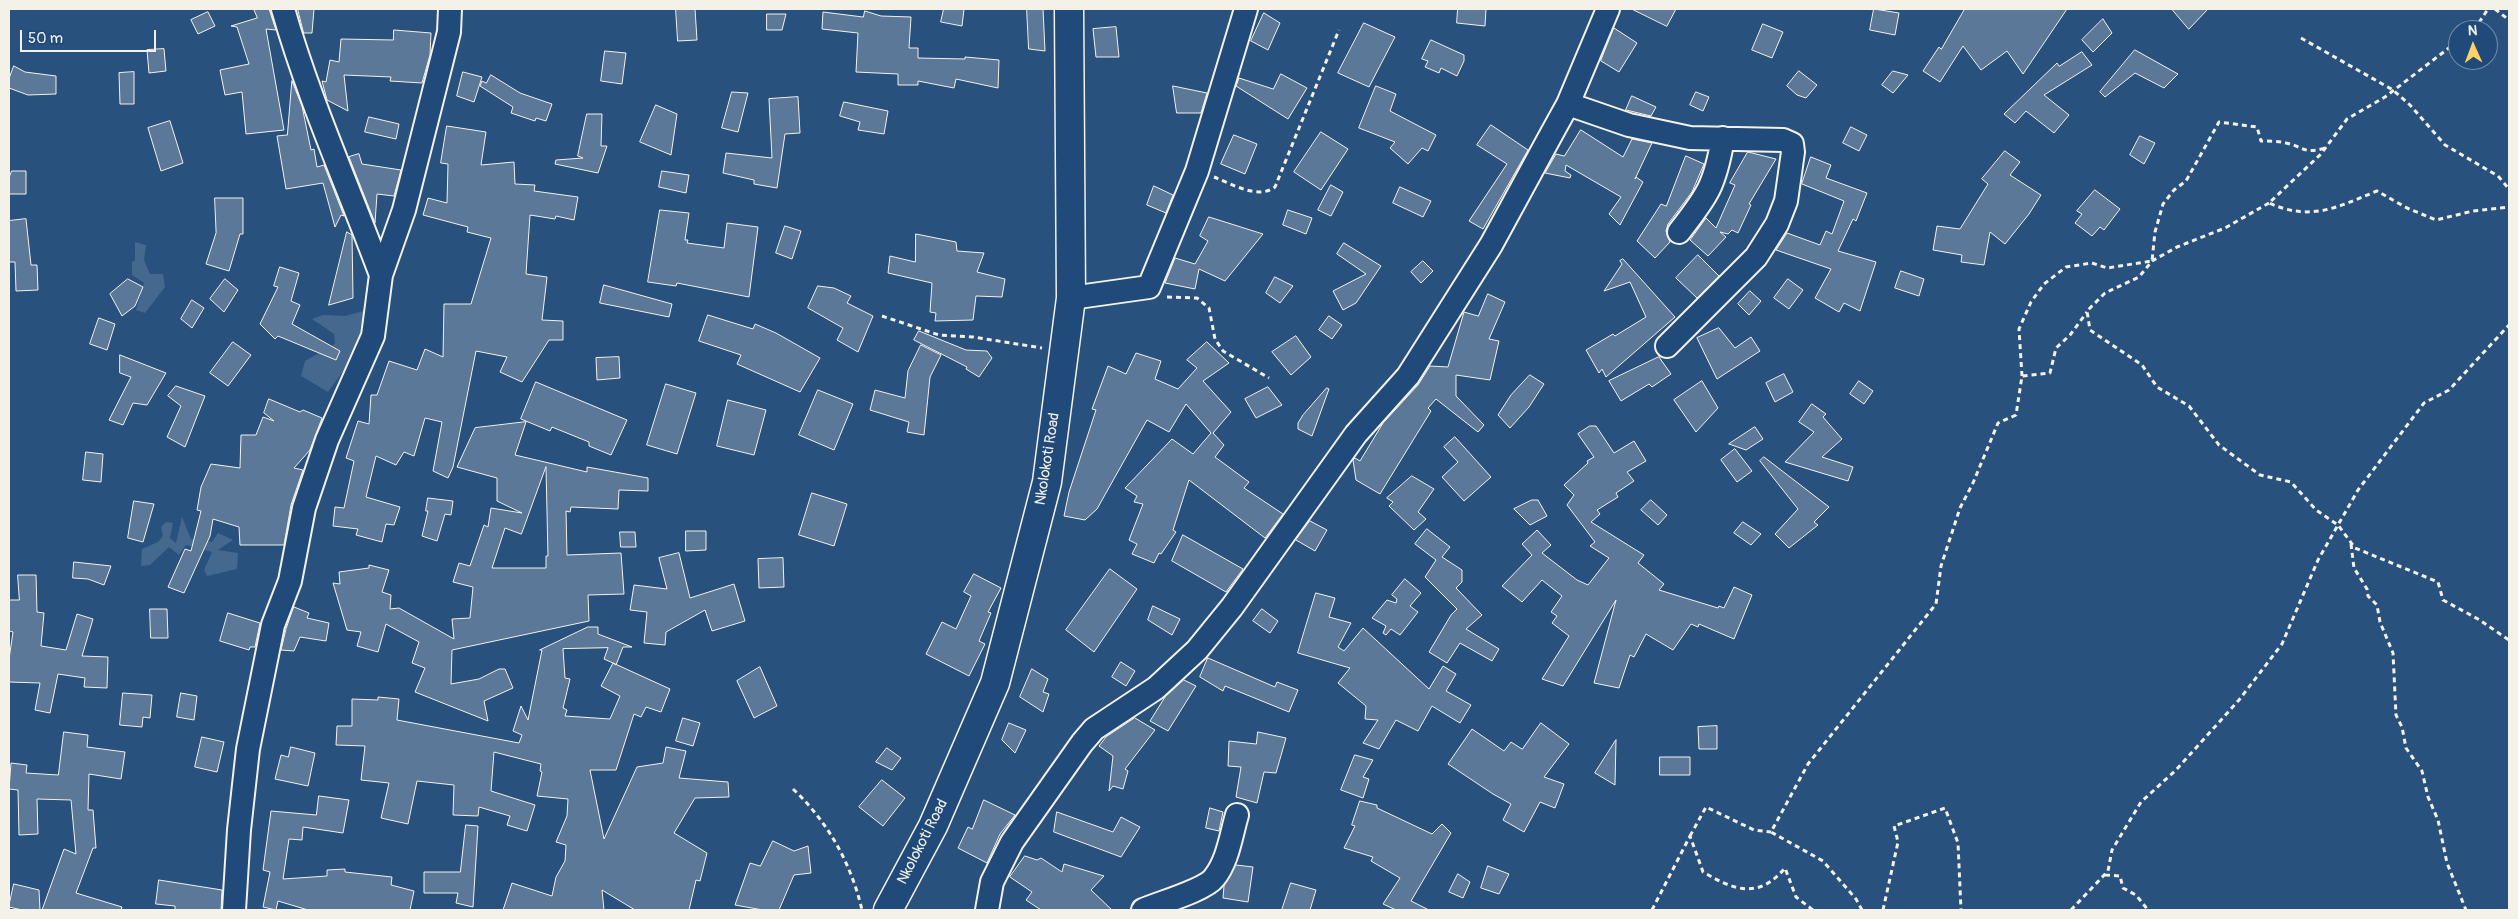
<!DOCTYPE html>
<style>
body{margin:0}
#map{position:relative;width:2518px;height:919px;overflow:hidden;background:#28517e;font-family:Pangolin,sans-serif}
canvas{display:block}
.frame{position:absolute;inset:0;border:10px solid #f4f1e8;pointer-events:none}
.north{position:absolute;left:2448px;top:20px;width:50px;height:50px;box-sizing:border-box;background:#1f4a7a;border:1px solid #748da6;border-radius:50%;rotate:358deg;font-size:14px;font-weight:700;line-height:20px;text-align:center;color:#f4f1e8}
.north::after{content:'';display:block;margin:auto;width:18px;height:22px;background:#ffd166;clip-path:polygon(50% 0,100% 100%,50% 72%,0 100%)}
.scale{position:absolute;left:20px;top:30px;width:136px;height:22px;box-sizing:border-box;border:2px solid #f4f1e8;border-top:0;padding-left:6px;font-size:15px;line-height:18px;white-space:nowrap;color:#f4f1e8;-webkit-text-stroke:4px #1f4a7a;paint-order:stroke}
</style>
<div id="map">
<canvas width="2518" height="919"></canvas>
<div class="frame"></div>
<div class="north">N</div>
<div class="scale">50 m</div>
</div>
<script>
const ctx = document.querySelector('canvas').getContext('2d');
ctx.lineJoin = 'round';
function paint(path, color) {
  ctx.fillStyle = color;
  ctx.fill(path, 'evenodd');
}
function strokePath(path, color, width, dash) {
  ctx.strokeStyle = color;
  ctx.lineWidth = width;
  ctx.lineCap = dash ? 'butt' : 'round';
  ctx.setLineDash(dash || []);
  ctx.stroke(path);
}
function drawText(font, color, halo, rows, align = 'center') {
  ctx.font = font + ' Pangolin,sans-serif';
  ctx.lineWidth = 4;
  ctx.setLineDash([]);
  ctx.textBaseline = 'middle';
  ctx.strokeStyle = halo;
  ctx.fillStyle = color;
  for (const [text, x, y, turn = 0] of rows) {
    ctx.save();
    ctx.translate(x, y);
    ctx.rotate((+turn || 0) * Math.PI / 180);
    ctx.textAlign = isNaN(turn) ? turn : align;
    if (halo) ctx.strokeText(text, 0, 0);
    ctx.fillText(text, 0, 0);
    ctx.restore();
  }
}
const green = new Path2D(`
 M135 242 146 245 144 260 150 274H163L165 287 145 313 136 310 144 283 132 275V262L135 260Z
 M371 309 360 365 349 363 328 392 301 376 305 361 335 344 334 334 312 319 323 315 345 316Z
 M182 517 191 539 212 542 218 533 233 540 218 550 238 553 237 569 207 576 204 570 212 552 186 545 179 555 169 547 150 565 141 566 142 549 158 542 163 536 161 527 166 522 173 523 170 538 176 543Z`);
const building = new Path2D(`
 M254 9H269L276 30 266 29 284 130 246 134 242 92 225 95 220 70 249 64 237 27 231 26 257 18Z
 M298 9H314L312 33H304Z
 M676 9H695L697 40 678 41Z
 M944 9H964L962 26 941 22Z
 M1027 9H1043L1045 51 1029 49Z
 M1458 9H1486L1485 26 1457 23Z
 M1632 9H1676L1667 26Z
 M1874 9 1899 13 1895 35 1870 30Z
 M1965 9H2067L2023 74 2007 51 1981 70 1963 46 1940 82 1923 71 1939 47 1941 49Z
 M2172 9H2208L2189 29Z
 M865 11 881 16 911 17 909 48H918V58L965 59V57L999 60 998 88 956 79 954 88 918 81V85H898V74L856 72 858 33 822 29 823 12 863 17Z
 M208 12 215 26 198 34 191 20Z
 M1264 13 1280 23 1268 50 1251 41Z
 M767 14H786L782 30H767Z
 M2103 19 2112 33 2093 52 2082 40Z
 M1364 23 1395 37 1369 87 1338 73Z
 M1763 24 1783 32 1772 58 1752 50Z
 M1116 27 1119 57H1096L1093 29Z
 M1614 28 1637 43 1619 72 1601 61Z
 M394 30 431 33 430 55 422 83 390 81 391 77 344 75 348 111 327 100 322 81 326 82 330 60 339 62 341 39 393 40Z
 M1431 40 1464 55V61L1457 76 1441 68 1439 73 1425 67 1428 61 1422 59Z
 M164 49 166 71 149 73 147 50Z
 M2135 50 2178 74 2164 88 2135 73 2105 97 2100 92Z
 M605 51 626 53 622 84 601 81Z
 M2082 52 2092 65 2044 95 2069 115 2054 133 2026 111 2015 123 2004 114 2057 63 2059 66Z
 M14 66 25 72 56 76V94L28 95 9 88V79Z
 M1799 71 1817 85 1806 98 1797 95 1787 86Z
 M1893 71 1908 75 1893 93 1882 85Z
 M134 72V104H120L119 73Z
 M463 72 482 77 474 102 457 96Z
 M1281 74 1307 88 1288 119 1236 86 1239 78 1273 89Z
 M491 75 520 93 552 104 546 121 536 118 535 121 511 113 513 107 480 86 482 81 486 83Z
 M292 81 302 106 311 150 314 149 317 167 324 165 344 216 341 215 335 227 323 183 286 189 277 136 287 135Z
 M1173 86 1207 93 1201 113H1177Z
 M1376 86 1396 94 1390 111 1436 135 1428 151 1422 148 1408 164 1390 148 1395 142 1359 128Z
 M732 92 748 93 738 132 722 128Z
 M1696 92 1709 97 1703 111 1690 105Z
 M1632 96 1656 107 1651 116 1626 110Z
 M798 97 800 133 785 134 777 188 754 184V180L723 173 726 153 772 158 769 99Z
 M844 102 888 111 884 134 858 130 860 122 840 116Z
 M656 105 677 114 671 155 640 142Z
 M587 114H602L601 146H607L598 173 555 164 556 160 583 158 578 156Z
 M369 117 399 124 396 139 365 132Z
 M170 121 183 163 161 171 148 128Z
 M1491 125 1528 150 1483 229 1469 221 1507 164 1477 145Z
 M447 126 486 132 481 165 514 162 515 184 535 185 534 191 578 197 574 220 556 216 555 219 530 215 526 274 547 277 542 320 563 321V340H549L522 382 500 372 507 357 476 351 453 467 448 478 433 471 442 422 425 418 414 456 404 452 396 465 376 456 366 497 400 507 394 525 386 524 382 542 356 535 358 529 333 526 335 507 344 508 354 461 346 458 358 421 369 424 371 395H377L389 361 417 370 425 349 443 357 444 304H471L491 238 467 232 468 227 423 215 428 198 447 203 448 164 441 163Z
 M1851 127 1867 135 1859 151 1843 143Z
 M1581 130 1623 157 1632 139 1652 143 1635 179 1636 177 1643 182 1620 225 1609 214 1621 197 1566 165 1565 171 1571 175 1570 178 1545 173 1556 154 1564 156Z
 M1321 132 1348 149 1321 190 1294 172Z
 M1234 135 1257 144 1245 174 1221 164Z
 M2140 136 2155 143 2144 164 2130 155Z
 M2005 151 2020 162 2010 175 2041 195 2029 214 2005 244 1990 232 1984 265 1961 262 1962 255 1933 250 1937 226 1960 229 1988 184 1982 179Z
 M1748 152 1776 159 1749 204 1751 205 1738 233 1732 230 1728 234 1720 232 1726 237 1708 256 1690 240 1706 218 1716 228 1735 185 1730 183Z
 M359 154 362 164 401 170 394 196 377 194 375 223 349 157Z
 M1686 156 1704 164 1692 192 1668 224 1666 231 1670 242 1655 258 1637 241 1661 204 1666 206Z
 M1811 157 1831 165 1826 178 1867 193 1856 221 1853 219 1838 251 1876 262 1860 311 1844 303 1839 312 1815 298 1831 269 1776 250 1787 233 1820 245 1826 231 1832 234 1844 201 1802 184Z
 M12 171H26V194H9V178Z
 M662 171 689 175 686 193 659 187Z
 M1331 185 1343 192 1331 216 1318 210Z
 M1154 186 1173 195 1166 213 1147 205Z
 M1400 187 1431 201 1423 217 1393 203Z
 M2095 190 2120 209 2104 230 2100 227 2092 236 2075 223 2082 214 2077 211Z
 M215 198H243V234H240L229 271 206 264 216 233Z
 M660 210 689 213 685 240H688L687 243 724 248 727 223 758 227 749 297 677 283 676 286 648 282Z
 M1288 210 1312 218 1306 234 1283 225Z
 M1209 217 1263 234 1225 281 1199 269 1195 289 1165 283 1175 258 1195 264 1208 241 1200 236Z
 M26 219 31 265H37L38 290 16 291 15 262H9V221Z
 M785 226 801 231 792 259 776 253Z
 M347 232 352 235 353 298 329 305Z
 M916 234 956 242 957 251 984 253 977 272 1005 279 1002 297 976 296 973 320 935 321 936 313 930 312 932 283 888 273 890 256 915 262Z
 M1344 243 1381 266 1356 303 1343 310 1333 291 1366 274 1337 254Z
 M1698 255 1719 276 1697 298 1676 278Z
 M1623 259 1675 317 1606 377 1602 369 1599 373 1586 350 1613 334 1615 336 1646 317 1630 282 1604 291 1622 264 1620 261Z
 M1423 261 1433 271 1421 283 1411 272Z
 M280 267 299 273 291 301 300 305 292 324 340 351 336 360 278 336 275 339 260 324 278 287 274 286Z
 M1901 271 1924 279 1919 296 1895 288Z
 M1275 277 1293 286 1280 303 1266 293Z
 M128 279 143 287 135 306 122 316 110 294Z
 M225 279 238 290 224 312 210 299Z
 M1788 279 1803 290 1789 309 1774 298Z
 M604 285 672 304 669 317 600 303Z
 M818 286 834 288 851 296 847 303 873 316 858 352 837 340 843 328 808 308Z
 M1750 291 1761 301 1749 315 1738 304Z
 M1488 294 1505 302 1489 339 1499 341 1490 380 1456 375V396L1484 425 1478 432 1436 399 1428 408 1431 411 1380 494 1356 480 1353 460 1355 458 1360 461 1383 423 1418 385 1430 366 1448 367 1464 312 1478 316Z
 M192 300 204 308 192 328 181 319Z
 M708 315 753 329 755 324 776 333 820 358 800 392 737 364 741 355 699 341Z
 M1329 316 1342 325 1332 339 1319 330Z
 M99 318 115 324 107 350 90 344Z
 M1719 328 1735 348 1751 337 1760 351 1717 379 1697 338Z
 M919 331 966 350 987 351 992 358 979 377 966 369 967 367 914 340Z
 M1296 336 1311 357 1291 375 1272 352Z
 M233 342 251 355 228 386 210 373Z
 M1207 342 1229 363 1203 381 1231 412 1213 433 1224 445 1215 457 1249 482 1244 488 1283 514 1265 538 1189 480 1173 530 1176 532 1161 554 1159 553 1154 563 1132 554 1137 544 1129 540 1143 504 1134 502 1137 496 1125 488 1172 439 1193 454 1211 433 1186 404 1169 432 1147 420 1097 509 1085 520 1064 516 1069 492 1096 410 1092 409 1108 366 1126 374 1136 353 1161 361 1155 379 1178 389 1197 368 1187 360Z
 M921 345 941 355 930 377 924 435 907 432 909 422 870 410 875 390 905 398 908 371Z
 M120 355 166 373 147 405 133 403 123 425 109 420 131 377 120 373Z
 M619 357 620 378 597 380 596 358Z
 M1659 357 1671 374 1652 387 1649 384 1621 401 1609 381Z
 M1784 374 1793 392 1775 402 1766 383Z
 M1530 375 1544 384 1529 407 1510 428 1498 415 1511 395Z
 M1702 381 1718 408 1696 432 1674 400Z
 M1859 381 1873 391 1864 404 1850 394Z
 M536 382 627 420 611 455 589 446V442L552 427 550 431 521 419Z
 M666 384 696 393 677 454 647 445Z
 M176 386 205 396 185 447 167 437 181 406 168 396Z
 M1268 387 1282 405 1256 418 1245 399Z
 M1327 388 1329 389 1312 436 1298 429V423L1303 415Z
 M818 390 853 404 834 450 799 435Z
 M269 399 300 412 303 410 322 418 310 450 294 468 303 470 291 505 284 545H240L239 527 213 519 210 536 184 593 168 587 185 549 191 551 201 511 197 510 201 487 211 464 240 468 241 435H256L263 417 274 421 264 413Z
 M728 400 766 410 754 455 717 446Z
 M1812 404 1826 414 1823 417 1842 439 1822 457 1853 467 1848 481 1785 462 1814 432 1799 422Z
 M526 422 515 455 587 472V467L648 478V491L619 490 618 509 571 507 570 512 566 511 567 555 621 553 624 594 588 595 589 621 452 650 451 684 479 679 499 669H505L513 688 484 701 488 721 415 692 425 668 412 663 419 642 386 624 378 652 357 646 361 632 347 630 333 583 340 584 339 572 369 568V565L389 570 382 592 391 595 390 609 399 608 454 639 452 619 470 618 473 587 453 582 459 563 470 566 484 525 488 527 491 508 522 513 497 501V478L457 467 475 428ZM546 467 548 556H546V568H492L505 528 521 534Z
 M1590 426H1596L1614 453 1634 441 1646 461 1627 472 1634 481 1616 493 1618 497 1597 510 1600 514 1591 522 1644 555 1638 563 1664 584 1659 590 1718 608 1719 606 1724 608 1734 587 1752 595 1734 639 1699 624 1698 627 1691 624 1673 650 1646 634 1634 657 1630 655 1619 688 1594 683 1616 600 1563 686 1542 679 1569 636 1552 623 1557 616 1551 612 1562 596 1542 580 1522 602 1502 586 1532 555 1522 544 1537 530 1551 545 1542 553 1577 580 1588 585 1609 558 1590 546 1595 542 1567 505 1574 495 1564 485 1588 463 1587 461 1594 457 1578 434Z
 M1755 427 1763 439 1746 450 1729 444Z
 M1455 437 1491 477 1464 501 1442 477 1458 462 1444 447Z
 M1735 449 1752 471 1737 482 1721 460Z
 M86 452 103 454 101 482 83 480Z
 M1764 457 1829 507 1814 522 1818 525 1789 548 1775 534 1798 509 1760 461Z
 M1412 476 1434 489 1418 512 1426 519 1414 530 1389 506 1393 502 1387 498Z
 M812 493 847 504 834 546 799 535Z
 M428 498 453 501 451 515 445 514 437 541 422 536 428 511H426Z
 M1532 500H1538L1547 516 1530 525 1514 509Z
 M1651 500 1667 515 1658 525 1641 510Z
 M134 501 154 504 143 542 128 538Z
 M1310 521 1327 530 1315 551 1296 540Z
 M1743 522 1761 534 1751 545 1734 533Z
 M1427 529 1450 547 1442 557 1462 570V582L1456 588 1482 615 1466 629 1499 649 1492 661 1460 643 1447 663 1429 652 1451 615 1457 609 1425 577 1436 560 1415 544Z
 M686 531H706V550L686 551Z
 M620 532H635L636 547H621Z
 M1183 535 1243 569 1226 592 1172 561Z
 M679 553 690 598 734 584 745 621 712 631 705 610 666 632 665 645 644 643 647 612 630 610 634 585 667 589 659 558Z
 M783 558 784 587 759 588 758 559Z
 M74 562 111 566 104 585 88 579 73 578Z
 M1110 569 1137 589 1094 652 1066 630Z
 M974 574 1001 588 988 612 991 613 979 641 985 644 969 676 926 654 942 622 956 629 971 596 964 592Z
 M18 575H36L37 612 44 613 41 646 66 650 77 614 93 619 82 656 108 657 107 688 84 687 85 678 58 674 50 713 35 710 40 683 9 682V659L13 632 9 631V600H19Z
 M1405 579 1421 593 1410 606 1418 612 1400 635 1391 629 1386 635 1383 633 1386 626 1372 618 1387 600 1396 603 1397 599 1392 595Z
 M1316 593 1335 598 1329 617 1351 623 1338 647 1344 651 1363 628 1429 689 1443 666 1456 674 1446 691 1471 705 1460 723 1432 706 1418 731 1396 720 1379 749 1363 743 1378 720 1365 719 1366 706 1338 683 1350 668 1298 653Z
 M1153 606 1180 619 1172 635 1148 620Z
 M294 607 309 613 307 618 329 623 326 641 300 637 294 651 281 650 286 629Z
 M150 609H167L168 638H151Z
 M1262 609 1278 621 1270 633 1253 621Z
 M228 613 260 623 255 647H250L249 650 220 641Z
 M588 627H598V634L632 647H623L616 665 613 663 670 689 661 712 646 707 641 717 634 714 616 770H590L604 839 637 767 663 763 666 747 686 751 679 778 728 782 729 797 695 798 674 833 707 853 700 881 696 880 689 910H635L602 890 604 910H503L512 883 552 896 556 877 565 861 566 845 556 842 567 816 568 799 537 796 542 772 540 771 541 764 494 752 491 791 535 805 527 831 507 825 510 816 479 807 478 816 453 815 454 785 417 781 408 824 381 818 389 783 361 780 365 746 336 745 337 726H352V699L378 700V697L399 699 397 720 519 743 522 735 513 731 521 706 528 720 542 650H540ZM608 648 604 659 613 663 601 686 620 696 610 719 565 716 567 710 563 708 570 679 565 678 563 649Z
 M1208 658 1275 687 1277 682 1298 690 1289 712 1225 686 1223 691 1200 677Z
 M1121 662 1135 671 1126 686 1112 677Z
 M760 667 777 706 754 718 737 681Z
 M1032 669 1048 679 1043 692 1049 694 1043 712 1020 697Z
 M1184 680 1196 686 1168 731 1150 721 1165 697Z
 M123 693 152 695 150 718 143 717 142 727 120 725Z
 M181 693 197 696 194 720 177 717Z
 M683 718 700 723 693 746 676 741Z
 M1135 718 1155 730 1125 769 1128 771 1123 789 1113 786 1109 791 1113 756 1099 746 1106 737Z
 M1009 723 1026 730 1015 753 1002 740Z
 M1541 723 1569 744 1544 777 1564 784 1555 808 1540 802 1524 832 1503 820 1511 804 1493 794 1448 764 1472 729 1504 751 1511 742 1522 749Z
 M1717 726V749H1699L1698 727Z
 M64 732 88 735 87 747 125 752 121 779 89 774 88 810H93L96 848H93L76 893 122 907 121 910H42L64 849 76 854 71 800 37 799 38 834 19 835 18 790 9 789 11 763 27 765 26 773 58 775Z
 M1258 732 1286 738 1276 773 1264 772 1257 803 1236 797 1241 767 1228 766 1229 741 1256 744Z
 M202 737 224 742 217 772 195 767Z
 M1616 740 1615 785 1595 773Z
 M291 747 315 753 308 786 275 779 281 755 288 757Z
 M887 748 901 758 892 770 876 762Z
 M1355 755 1373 760 1363 777 1369 779 1363 798 1341 790Z
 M1660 757H1690V775H1660Z
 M882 780 905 798 883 826 859 807Z
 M319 796 349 800 343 833 303 827 302 840 289 839 283 879 327 876V870L345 869V872L392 877 391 885 414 891 410 910H308L278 901 276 910 263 907 270 872 263 870 271 811 316 815Z
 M984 800 1015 815 1000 834 987 863 958 848 968 827 972 829Z
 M1360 801 1377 805V808L1432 834 1442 824 1451 833 1411 901 1429 910H1396L1383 904 1400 878 1371 861 1373 857 1344 848 1355 826 1352 825Z
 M1210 808 1223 812 1219 831 1206 828Z
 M1057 812 1113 832 1121 817 1140 827 1121 857 1054 832Z
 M466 825 478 826 473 907 456 903 458 893H424V872H460Z
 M773 841 794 851 808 846 811 873 794 875 779 910H763L735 905 750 863 760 866Z
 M1025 856 1037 860 1041 858 1062 872 1064 864 1104 876 1091 890 1112 910H1041L1026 900 1032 892 1010 877Z
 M1236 865 1253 867 1248 902 1223 898 1224 886Z
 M1488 866 1509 874 1499 894 1481 888Z
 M1458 874 1470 882 1463 898 1449 892Z
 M159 880 222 890 221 910H175V906L156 904Z
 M1291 883 1316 890 1310 910H1282Z
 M14 884 39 890 40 910H22L9 907Z`);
const path = new Path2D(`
 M2495 9 2509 20
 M2474 30 2488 9
 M2301 38 2393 90 2410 105 2445 145 2498 176 2509 189
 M2458 41 2385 97 2347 119 2321 154 2269 203C2311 222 2338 207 2377 191L2407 208 2436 220 2473 211 2509 207
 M1214 177C1232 184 1258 200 1275 187L1339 30
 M2269 203 2225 228 2177 247 2152 261 2139 277 2105 293 2087 311 2090 330 2142 365 2157 387 2189 406 2219 445 2260 475 2291 482 2316 510 2338 525 2355 548 2438 582 2443 600 2478 619 2509 640
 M1167 297 1197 298 1209 308 1215 339 1223 351 1269 378
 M882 316 939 335 973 337 1042 348
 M2022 376 2019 329 2031 302 2044 284 2066 267 2092 263 2107 268 2152 261 2155 232 2163 204 2174 190 2186 181 2219 122 2257 127 2261 141C2269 141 2278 141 2286 143 2302 146 2304 155 2325 148
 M2351 544 2354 568 2367 589 2368 596 2377 605 2380 622 2393 653 2396 715 2402 727 2406 748 2422 771 2428 797 2438 820 2447 863 2466 910
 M793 789C828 822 851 863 862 910
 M1690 836 1706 807 1754 830 1771 832
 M2105 875 2120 876 2123 888 2136 895 2148 910
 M1652 910 1690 836 1703 872C1734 890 1758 900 1785 868L1796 897 1813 910
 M1862 910 1856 899 1823 861 1771 832 1808 764 1936 604 1941 566 1960 508 1973 483 1998 423 2016 415 2022 376 2050 373 2056 348 2070 335 2087 312
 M1883 910 1898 842 1894 826 1945 808 1958 843 1961 910
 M2071 910 2108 871 2112 850 2141 802 2176 770 2239 700 2282 644 2318 560 2358 490 2424 403 2449 390 2509 325`);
const minor = new Path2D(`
 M283 9C309 100 348 186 381 275
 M1568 104 1629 125 1690 138 1783 140 1792 144 1793 152 1786 201 1777 224 1756 257 1667 346
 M1679 232C1708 195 1715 185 1723 138
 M1071 298 1149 287 1197 171 1246 9
 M234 910 239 830 248 749 273 625 290 581 304 508 327 440 373 336 381 275 404 210 449 32 450 9
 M987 910 992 882 1012 842 1082 743 1094 729 1156 688 1197 650 1232 607 1356 434 1408 376 1491 245 1552 133 1568 104 1608 9
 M1143 910C1159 903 1205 890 1214 878 1228 861 1231 835 1237 815`);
const major = new Path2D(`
 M888 910 933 826 995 683 1047 482 1071 298 1069 9`);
const streetNames = [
 ["Nkolokoti Road",1048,459,-81],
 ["Nkolokoti Road",923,842,-63]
];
paint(green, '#45688e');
paint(building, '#5b7899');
strokePath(building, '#f4f1e8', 1);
strokePath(minor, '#f4f1e8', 26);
strokePath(major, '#f4f1e8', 31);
strokePath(path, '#f4f1e8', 3, [5, 4]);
strokePath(minor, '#1f4a7a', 22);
strokePath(major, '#1f4a7a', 28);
drawText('15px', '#f4f1e8', '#1f4a7a', streetNames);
</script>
